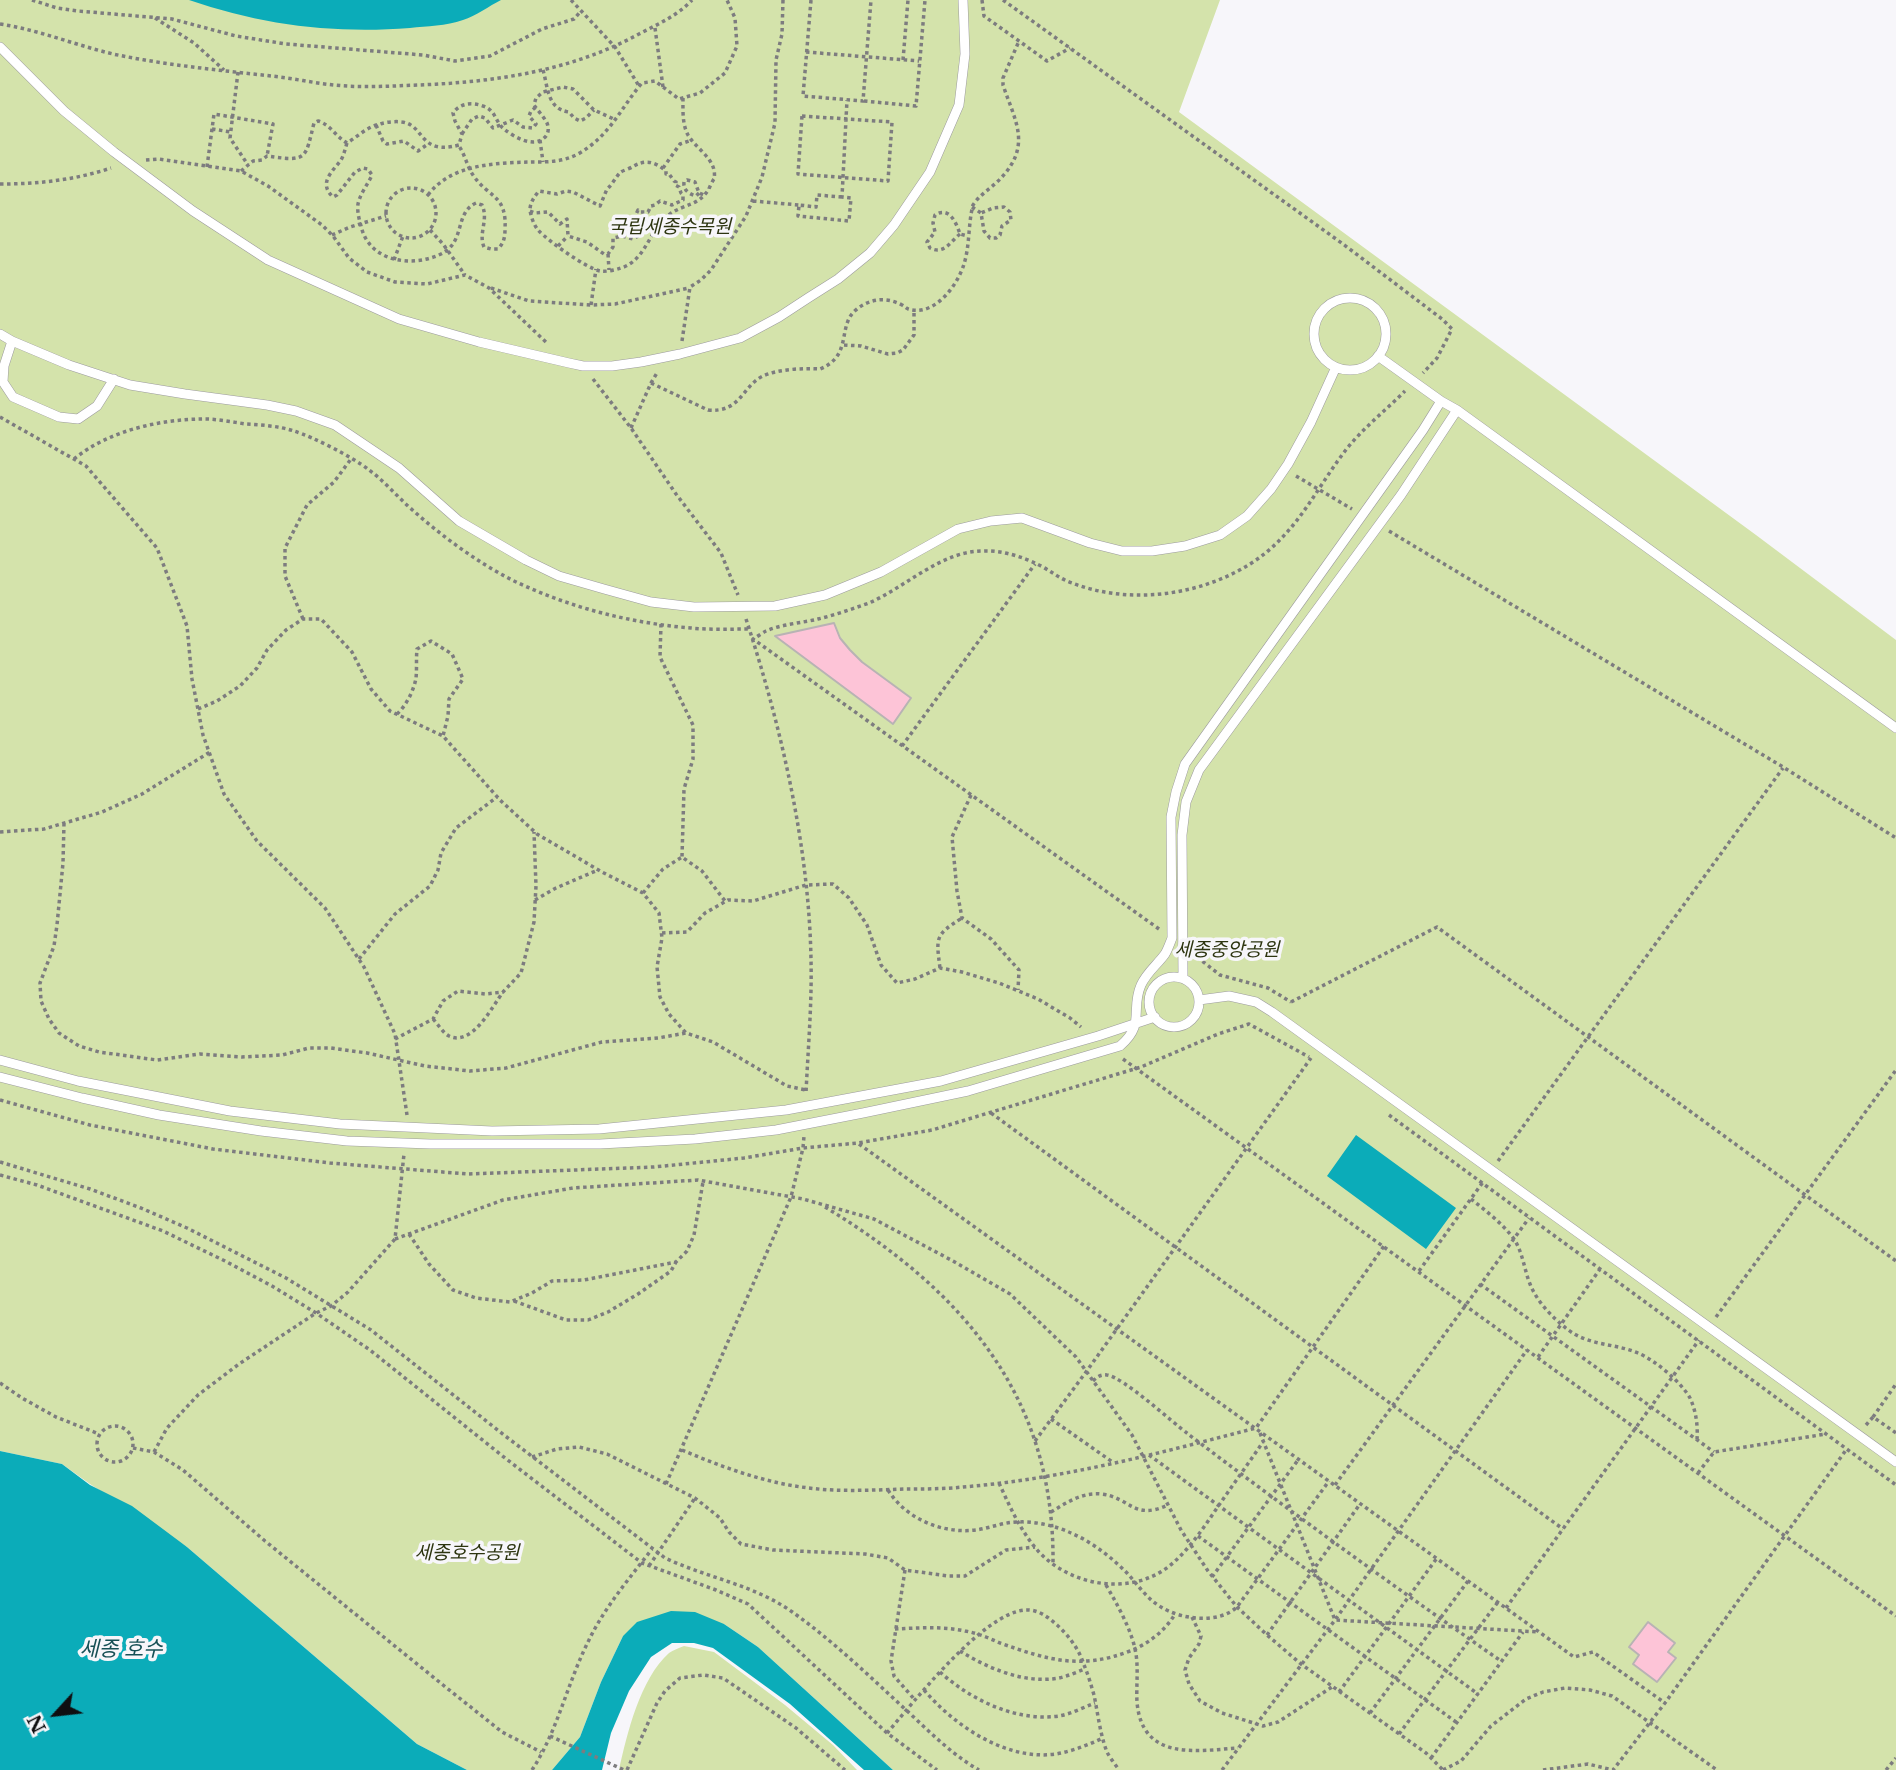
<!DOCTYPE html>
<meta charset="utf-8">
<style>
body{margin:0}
#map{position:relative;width:1896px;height:1770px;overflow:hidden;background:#f7f6fa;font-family:"Libre Baskerville",serif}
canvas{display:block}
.north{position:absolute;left:21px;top:1679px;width:70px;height:70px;-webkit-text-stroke:5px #f7f6fa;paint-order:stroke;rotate:243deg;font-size:19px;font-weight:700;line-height:28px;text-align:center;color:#0f0e10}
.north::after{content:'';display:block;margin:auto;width:24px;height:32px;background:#0f0e10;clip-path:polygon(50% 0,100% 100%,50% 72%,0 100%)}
</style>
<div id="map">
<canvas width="1896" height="1770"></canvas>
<div class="north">N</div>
</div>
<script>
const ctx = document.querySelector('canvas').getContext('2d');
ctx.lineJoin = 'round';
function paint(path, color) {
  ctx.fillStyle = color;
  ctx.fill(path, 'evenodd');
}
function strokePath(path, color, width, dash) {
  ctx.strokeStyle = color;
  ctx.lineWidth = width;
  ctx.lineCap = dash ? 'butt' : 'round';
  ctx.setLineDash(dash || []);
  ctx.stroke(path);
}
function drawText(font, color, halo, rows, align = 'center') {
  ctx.font = font + ' "Libre Baskerville","Noto Sans KR",serif';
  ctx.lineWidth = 7;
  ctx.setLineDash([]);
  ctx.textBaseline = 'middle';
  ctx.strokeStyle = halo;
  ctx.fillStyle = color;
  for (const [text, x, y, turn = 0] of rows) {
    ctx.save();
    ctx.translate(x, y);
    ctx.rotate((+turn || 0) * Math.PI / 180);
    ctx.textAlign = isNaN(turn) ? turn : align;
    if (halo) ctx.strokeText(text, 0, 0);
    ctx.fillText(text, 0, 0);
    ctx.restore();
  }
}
const green = new Path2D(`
 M0 0H1220L1179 112 1756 535 1896 640V1770H893L758 1647 724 1624 623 1636 601 1682 580 1737 552 1770H467L417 1744 187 1547 90 1484 62 1464 0 1451Z
 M684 1646 714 1652 785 1705 833 1745 857 1770H619C627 1734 640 1679 669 1653 673 1650 679 1648 684 1646Z`);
const water = new Path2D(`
 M189 0H501C489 6 476 16 463 20 446 26 427 26 410 28 334 34 261 25 189 0Z
 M1356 1135 1456 1208 1426 1249 1327 1176Z
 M0 1451 62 1464 90 1485 132 1506 187 1547 417 1744 467 1770H0Z
 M671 1611 695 1612 724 1624 758 1647 893 1770H864L790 1704 713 1648 694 1643H672L651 1657 629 1691 611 1733 602 1770H552L580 1737 601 1682 623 1636 637 1622Z`);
const building = new Path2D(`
 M834 623 840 638 850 650 862 662 911 698 893 724 775 636Z
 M1648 1622 1675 1643 1668 1652 1676 1658 1657 1682 1633 1664 1639 1655 1629 1647Z`);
const path = new Path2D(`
 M32 0 57 8 78 11 172 19 236 36 286 44 423 55 455 61 490 56 542 29 574 19 581 11
 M571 0 615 47 639 86
 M811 0 803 96 863 101 871 0
 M982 0 984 16 1047 61 1070 48
 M1003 0 1343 244 1442 319 1452 329 1437 358 1423 373
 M155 18 194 43 224 70
 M0 24C39 30 75 45 113 54 165 65 218 70 271 76 292 78 313 83 334 85 362 88 390 86 419 85 495 82 571 71 639 34 658 24 677 16 692 0
 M655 28 663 87
 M806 52 919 61
 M903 60 908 0
 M543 70C548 87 547 109 569 112L574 118 580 121 586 118 594 110
 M238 72 230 138 248 165
 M864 101 916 106 925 0
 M802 116 892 122 888 181 798 174Z
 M376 125 383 141 387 144 404 141 418 151 428 144
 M212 129 231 132
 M462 134 472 119 479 116 485 118 493 128 513 120 523 127 533 128 536 124 529 116 531 111 536 107
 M540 140 543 162
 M347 143C345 149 344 155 341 160 332 172 318 183 333 197L337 195 355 172 363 168 368 169 372 175C368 184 360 194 358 204 357 211 359 219 361 226 369 262 412 268 441 254 466 242 454 213 476 203L482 205C489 220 478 233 484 247L491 249H498C504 243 505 237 505 229 507 194 488 198 473 175 467 166 465 155 459 146
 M146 160 159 159 241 171 268 186 322 225 333 236 349 258 367 272 395 282 427 284 465 275 489 288 548 344
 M207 167 214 114 273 124 267 156
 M663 168 680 144 692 140
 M241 171 253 161 262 160 267 156C308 162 305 159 314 123L318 121C331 125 335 136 347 143 357 137 368 126 380 124 386 122 396 121 402 122 425 125 419 156 459 145L462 134 455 121 453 113C460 103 472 102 483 106 496 110 495 122 504 129 514 137 533 148 544 138 549 134 549 128 547 123 544 117 538 111 534 105L536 98 543 92 563 87 573 89 594 110 616 120
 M0 184C38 184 75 180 111 168
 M386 213a25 25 0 1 1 50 0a25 25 0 1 1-50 0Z
 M699 193 696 196C689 194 683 190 684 182L687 180 695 182 699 193 704 195
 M428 195C451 164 495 163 531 162 548 162 563 162 578 154 610 136 620 109 642 83L655 81 679 99 700 93 725 73 737 46 735 18 727 0
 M842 197 817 195 816 207 799 205 798 216 849 221 851 198 842 197 847 100
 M753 201 799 205
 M972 207 981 213 984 231 990 238H996L1000 235 1002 226 1011 220 1010 212 1004 207 993 208 981 213
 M530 211 535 213 548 212 560 224 567 219 568 236 587 242 604 254H608L613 247V238L622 236 633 239 638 236V223L634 219 638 210 640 212H648L651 206 655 205 660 201 672 205 683 200V195L681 193 679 187 675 185 676 182 674 181 669 174H666V171C653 160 644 160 632 167 631 168 622 171 621 172 616 176 613 184 607 189L600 206 573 192 566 191 557 194 539 191C534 197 530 203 530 210 531 217 534 225 538 230 548 241 586 268 600 271 606 272 615 270 621 268 647 260 649 228 670 214 686 203 697 207 709 189 709 188 713 180 714 179 718 160 696 149 688 135 682 124 683 109 683 98
 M430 230 443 244 465 275
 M960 234C950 242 944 255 930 248L927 242 935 232 933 223 935 215C949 206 956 222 960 234L968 236
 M332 235 350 227 386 216
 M558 246 568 236
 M608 254 609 270
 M394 260 403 236
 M491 288 529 301 591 305 615 304 689 288
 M591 305 596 269
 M682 341 690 287 701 280 711 270 746 216 762 177 775 123 776 60 782 34 783 0
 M844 345 861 346 888 354 897 353 903 350 914 335V310
 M593 379 631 428 676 494 721 553 738 595
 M651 383 708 410C741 413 742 386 763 376 778 369 804 368 820 369 854 355 836 325 857 309 871 298 887 297 902 305 907 308 906 309 912 310 937 314 958 284 964 264 970 245 968 224 973 205 980 194 992 188 1001 178 1032 145 1015 121 1003 85V78L1019 41
 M0 417 86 466 157 548 187 626 192 679 203 735 224 794 257 841 325 908 364 967 395 1034 407 1115
 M631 428 651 383 657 373
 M74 459C108 431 160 419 204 419 218 419 232 422 246 424 262 425 279 426 294 431 313 437 353 457 369 470 383 480 395 494 408 506 439 534 475 561 512 580 568 607 629 623 691 628 710 630 730 629 749 629
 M1296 476 1352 509
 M1389 531 1783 767 1896 838
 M303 619 285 576V548L307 505 334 482 351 459
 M746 619C781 726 809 846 811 960 812 1004 808 1049 806 1093
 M661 624 660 657 693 725V759L684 789 682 857
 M198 709 217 701 240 686 257 668 267 650 286 630 303 619H321L352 652 371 689 390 711 443 736 500 800 537 834 602 872 643 893 659 913 662 938 657 967 660 997 669 1014 686 1033
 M397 714C406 706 414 690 416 678 417 669 416 659 417 649L431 641 452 654 463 679 449 699 448 716 443 736
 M902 746 1035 564
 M971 795 952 837 957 891 962 918 991 939 1019 970 1018 990
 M64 823 63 863 57 925 54 946 40 983 41 1001 49 1019 59 1033 79 1046 99 1052 157 1060 200 1054 242 1057 282 1055 309 1048H331L367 1053 425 1066 470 1071 506 1068 602 1042 658 1038 686 1033 713 1042 787 1086 806 1090
 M0 832 44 829 102 812 142 794 210 752
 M643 893 663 869 682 857 702 871 725 901
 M535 900 556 888 598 870
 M1159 929 753 639C757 637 762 633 766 631 782 624 802 623 818 619 835 615 852 609 869 603 906 587 941 551 983 551 1002 550 1023 557 1039 565 1051 571 1060 579 1072 583 1129 605 1199 596 1250 564 1296 535 1314 492 1345 451 1362 429 1385 411 1405 391
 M662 933 687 932 705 913 728 900 753 901 806 885 833 884 849 898 867 925 881 965 897 983 915 979 940 968 962 972 999 983 1038 999 1070 1018 1081 1027
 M1197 957 1220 975 1268 988 1291 1002
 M359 959 395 914 430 886 438 870 441 853 456 828 497 797
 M940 968C936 937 935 935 962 918
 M1291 1002 1437 927 1896 1261
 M433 1019C438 1024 443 1033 449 1036 472 1047 492 1007 503 992
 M395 1039 433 1019 443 1001 458 991 485 994 503 992 521 973 534 922 536 886 534 832
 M1123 1059 1896 1616
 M0 1100 90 1125 213 1149 330 1163 468 1174 654 1167 744 1158 803 1148 858 1143 932 1130 1141 1067 1218 1034 1249 1024 1309 1057
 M991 1113 1563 1529
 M1389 1115 1896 1485
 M859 1144 1574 1657 1593 1652 1665 1703
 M1498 1161 1783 768
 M0 1162 90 1189 141 1208 187 1228 286 1278 371 1330 504 1435 665 1558C705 1577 750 1584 788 1609 830 1638 867 1674 905 1709 929 1731 951 1754 979 1770
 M0 1175 37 1185 163 1231 225 1261 272 1286 316 1313 370 1350 505 1458 642 1563 716 1590 748 1604 887 1733 937 1770
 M1471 1199C1486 1211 1502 1223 1514 1239 1523 1253 1524 1269 1530 1284 1537 1302 1553 1318 1567 1329 1589 1346 1614 1343 1638 1353 1655 1360 1681 1382 1690 1398 1696 1411 1698 1425 1697 1440
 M825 1207C962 1290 1055 1396 1053 1564
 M409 1234 429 1264 453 1290 476 1298 510 1302 532 1293 552 1281 584 1280 676 1262 687 1251 694 1235 703 1182
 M395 1239 503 1200 573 1188 698 1180 803 1199 874 1219 953 1261 1010 1294 1076 1357 1132 1435 1181 1530 1208 1571 1237 1607 1267 1635 1301 1664 1426 1753 1443 1770
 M1419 1271 1483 1182
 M1480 1284 1714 1452
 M514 1301 566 1320H588L608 1312 638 1294 671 1271 676 1262
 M1716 1317 1896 1070
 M1538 1357 1600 1269
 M1093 1381C1097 1377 1101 1374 1107 1375 1123 1377 1172 1422 1188 1434 1291 1512 1396 1588 1501 1661
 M0 1383 22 1398 56 1417 99 1434
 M1873 1417 1896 1384
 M1051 1419 1114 1463
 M1866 1425 1873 1417 1896 1433
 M97 1444a18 18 0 1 1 36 0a18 18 0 1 1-36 0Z
 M1260 1433 1335 1620 1539 1632
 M1035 1441 1086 1372 1311 1058
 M133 1448 154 1452 183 1470 265 1541 443 1685 502 1732 541 1752
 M682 1450C722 1467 765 1483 809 1488 840 1492 873 1490 905 1489 924 1489 944 1489 963 1487 1062 1479 1160 1453 1256 1428L1384 1246
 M154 1452 167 1428 198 1395 239 1364 316 1313 331 1306 348 1292 395 1239 404 1154
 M1149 1455 1478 1694
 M532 1457 557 1449 579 1447 607 1454 695 1498 720 1518 729 1532 741 1544 773 1550 865 1554 888 1558 905 1570 948 1576H965L1006 1550 1035 1547
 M1698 1473 1714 1452 1826 1434
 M999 1483C1010 1507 1021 1532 1039 1552 1073 1588 1136 1597 1174 1562 1191 1547 1204 1527 1217 1508 1232 1486 1248 1464 1263 1442
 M666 1484 791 1197 803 1148 804 1136
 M1335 1485 1529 1218
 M888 1490C906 1519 942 1534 976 1530 990 1528 1004 1522 1018 1522 1035 1521 1056 1526 1071 1533 1092 1542 1111 1557 1127 1573 1138 1585 1147 1599 1161 1607 1182 1620 1219 1624 1237 1607L1329 1481
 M1051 1512C1066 1503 1082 1492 1101 1494 1130 1497 1133 1521 1168 1505
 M1198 1536 1456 1722
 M649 1566 695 1498
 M905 1570 891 1661 894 1676 915 1700
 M1212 1577 1298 1460
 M1106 1585C1116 1602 1131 1629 1135 1649 1139 1666 1136 1685 1137 1702 1142 1761 1195 1751 1238 1748
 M1506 1608 1699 1340
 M1192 1617 1201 1636 1199 1644 1189 1658 1185 1670 1189 1684 1200 1701 1222 1713 1263 1726 1278 1722 1332 1687
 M895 1629C918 1628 942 1626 965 1631 977 1633 989 1638 1000 1643 1048 1660 1081 1670 1130 1651 1148 1644 1165 1631 1175 1614
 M1267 1635 1360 1504
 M960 1651C989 1669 1025 1684 1059 1678 1068 1676 1077 1672 1085 1669
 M940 1672C971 1700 1016 1722 1059 1716 1071 1714 1084 1707 1095 1703
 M924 1690C955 1726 1006 1761 1056 1754 1073 1751 1088 1745 1103 1738
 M1339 1692 1437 1558
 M1370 1713 1468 1581
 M887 1733C914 1702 983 1613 1025 1610 1038 1609 1048 1617 1057 1625 1069 1636 1079 1649 1084 1665 1088 1674 1091 1685 1094 1695 1098 1714 1100 1734 1107 1752 1110 1758 1115 1764 1119 1770
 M1399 1734 1498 1602
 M550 1736 624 1770
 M1431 1758 1523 1632
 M532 1770C558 1730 567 1684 588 1642 604 1608 629 1579 652 1549
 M627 1770 657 1703 665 1691 680 1678 703 1675 723 1678 796 1728 845 1770
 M1222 1770 1335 1620 1527 1350
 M1443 1770 1461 1761 1491 1726 1526 1699 1543 1692 1565 1688 1590 1690 1612 1696 1717 1770
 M1543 1770 1588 1764 1613 1770 1665 1703 1846 1450
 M1886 1770 1896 1758`);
const lane = new Path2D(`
 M0 47 64 111 114 152 193 211 268 260 399 319 479 342 569 363 583 366H612L641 362 680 354 740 338 779 317 808 298 838 279 870 253 894 225 930 172 959 105 965 54 963 0
 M1314 334a36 36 0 1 1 72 0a36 36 0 1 1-72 0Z
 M0 334 12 341 69 365 130 385 185 394 267 405 296 411 335 425 399 468 459 521 526 560 559 576 604 589 651 602 694 607 775 606 825 595 881 572 958 529 991 521 1022 518 1090 543 1122 551H1152L1185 546 1220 535 1247 516 1271 489 1288 464 1311 422 1336 367
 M12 341 4 366 3 382 13 397 59 417 78 419 97 406 114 379
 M1378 356 1441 401 1457 410 1896 728
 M1149 1002a25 25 0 1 1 50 0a25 25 0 1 1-50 0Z
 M1183 978 1182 835 1186 802 1199 770 1401 495 1457 410
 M1199 1000 1229 996 1256 1002 1272 1012 1896 1462
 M0 1060 78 1081 230 1111 340 1124 492 1131 599 1129 786 1110 941 1081 1098 1036 1155 1017
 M0 1077 82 1098 159 1115 261 1131 347 1141 430 1144H600L695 1139 776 1130 863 1113 968 1091 1120 1046C1146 1024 1130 1010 1141 985 1147 972 1157 965 1165 954 1168 949 1170 943 1172 938L1171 817 1176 792 1185 764 1423 430 1441 401`);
const parkNames = [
 ["국립세종수목원",670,228],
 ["세종중앙공원",1227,951],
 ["세종호수공원",467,1554]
];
const waterNames = [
 ["세종 호수",121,1650]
];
paint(green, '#d4e3ab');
paint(water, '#0bacb9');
paint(building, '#fdc4d7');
strokePath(building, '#b8b3b4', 2);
strokePath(lane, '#9c9b9e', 10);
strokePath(path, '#7d7c7f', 3.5, [3.5, 3.5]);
strokePath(lane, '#fff', 9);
drawText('italic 19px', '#2d3510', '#f7f6fa', parkNames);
drawText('italic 21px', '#175056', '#f7f6fa', waterNames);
</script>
